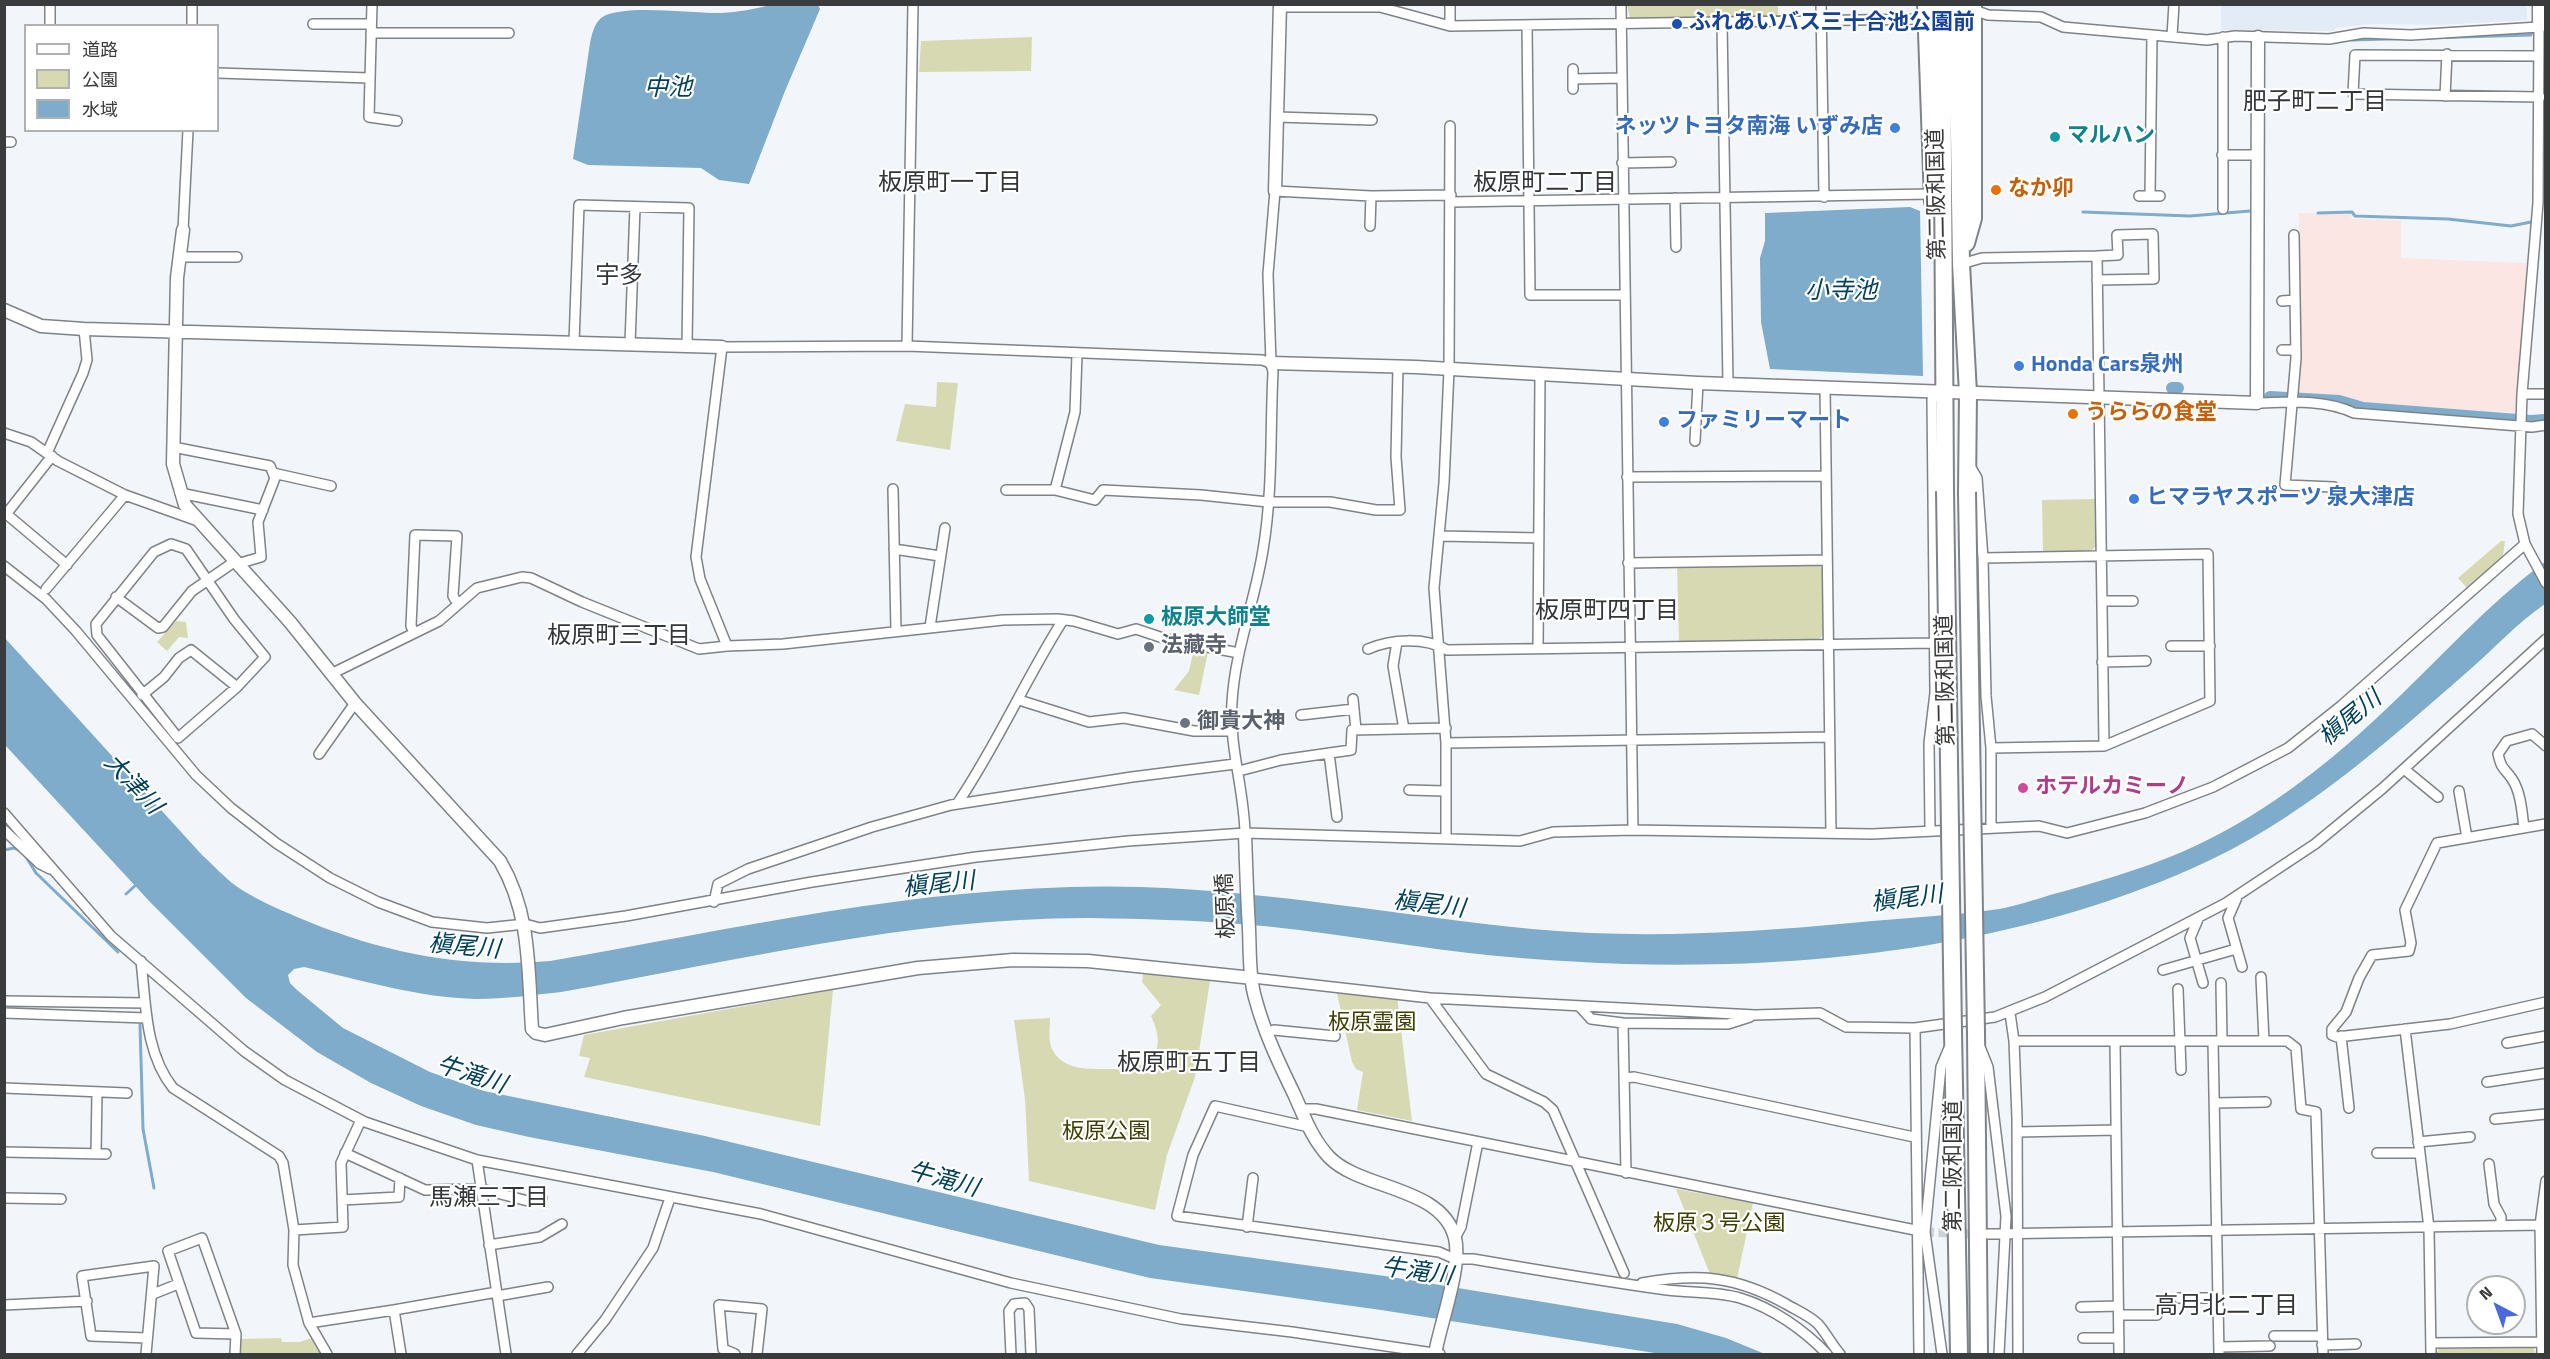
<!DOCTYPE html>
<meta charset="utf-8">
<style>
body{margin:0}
#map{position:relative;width:2550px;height:1359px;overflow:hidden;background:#f2f6fb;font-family:"Titillium Web","Noto Sans JP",sans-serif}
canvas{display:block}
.frame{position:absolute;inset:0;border:6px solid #3a3b3d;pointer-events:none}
.legend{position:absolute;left:24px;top:24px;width:195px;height:108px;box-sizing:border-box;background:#fff;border:2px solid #b0b1b1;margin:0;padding:8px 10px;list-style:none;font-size:18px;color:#3a3b3d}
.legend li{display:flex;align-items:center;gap:12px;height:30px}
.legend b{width:30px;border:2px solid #b0b1b1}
.north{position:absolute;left:2466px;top:1275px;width:60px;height:60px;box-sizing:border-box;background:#fff;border:2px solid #b0b1b1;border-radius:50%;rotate:319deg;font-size:16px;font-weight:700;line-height:24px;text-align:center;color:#3a3b3d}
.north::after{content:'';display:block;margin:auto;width:21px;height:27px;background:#4a69dd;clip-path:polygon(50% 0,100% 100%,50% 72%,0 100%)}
</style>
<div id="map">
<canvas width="2550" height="1359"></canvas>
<div class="frame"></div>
<ul class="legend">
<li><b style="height:8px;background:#fff"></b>道路</li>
<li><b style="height:16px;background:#d7d9b3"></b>公園</li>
<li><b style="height:16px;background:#7eacca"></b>水域</li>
</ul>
<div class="north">N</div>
</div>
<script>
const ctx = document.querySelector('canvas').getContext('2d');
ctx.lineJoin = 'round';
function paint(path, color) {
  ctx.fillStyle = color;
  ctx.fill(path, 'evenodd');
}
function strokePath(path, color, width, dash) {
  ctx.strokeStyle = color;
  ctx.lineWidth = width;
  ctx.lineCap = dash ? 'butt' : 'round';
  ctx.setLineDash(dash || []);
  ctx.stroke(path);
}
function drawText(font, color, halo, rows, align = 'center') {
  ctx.font = font + ' "Titillium Web","Noto Sans JP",sans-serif';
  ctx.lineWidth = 4.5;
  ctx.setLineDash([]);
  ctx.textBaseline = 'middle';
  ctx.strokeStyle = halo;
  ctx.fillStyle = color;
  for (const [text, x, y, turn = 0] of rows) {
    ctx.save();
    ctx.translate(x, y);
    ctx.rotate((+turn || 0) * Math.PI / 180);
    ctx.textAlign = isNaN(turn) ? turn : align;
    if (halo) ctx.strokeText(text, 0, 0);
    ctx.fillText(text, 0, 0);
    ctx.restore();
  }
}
const built = new Path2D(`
 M2221 5H2527V20L2440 25 2371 24 2335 28 2334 31 2221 30Z`);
const industrial = new Path2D(`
 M2299 213 2350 214 2352 219 2401 220V258L2527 263 2515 413 2352 402 2336 395 2296 394Z`);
const green = new Path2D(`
 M1627 5H1778V16L1630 18Z
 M1032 37 1031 71 919 72 921 41Z
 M937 382 958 383 950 450 896 441 905 404 936 407Z
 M2096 499V546L2091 551 2043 552 2042 500Z
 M2501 541H2505L2503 555 2469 590 2458 578Z
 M1819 565 1824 570V634L1819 639 1679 642 1677 566Z
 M176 621 186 622 188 638 179 637 167 651 157 642Z
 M1194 649 1208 652 1199 695 1174 690 1189 671Z
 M1143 974 1210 981 1195 1077 1167 1155 1155 1210 1029 1181 1025 1099 1014 1020 1050 1018C1050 1030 1047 1044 1055 1054 1067 1070 1088 1069 1106 1069 1144 1070 1171 1059 1151 1016L1161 1005 1142 982Z
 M1336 989 1397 996 1412 1121 1357 1110 1363 1072 1356 1069 1352 1062Z
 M833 990 820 1126 584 1077 590 1058 579 1056 584 1035Z
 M1676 1189 1753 1203 1737 1279 1710 1274Z
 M314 1337 321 1354H239V1339L281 1338 282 1342H300Z
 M2533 1347 2536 1354H2436L2439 1349Z`);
const water = new Path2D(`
 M771 5H818L820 9 785 91 749 184 719 180 701 168 588 165 573 159 590 43C592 34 594 24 601 18 622 3 693 14 721 13 738 12 755 9 771 5Z
 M1910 207 1920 211 1923 376 1770 369 1761 322 1760 258 1765 241V213Z
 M2546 561 2545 604C2517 623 2493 650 2466 673 2381 747 2298 822 2193 868 1972 966 1708 979 1469 953 1393 944 1316 930 1240 924 1191 920 1141 919 1092 918 913 917 736 961 561 992 533 995 505 999 477 999 419 998 361 980 304 967L294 969 288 975 290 983 297 990 343 1028 430 1072 484 1091 705 1136 1159 1245 1385 1276 1677 1324 1726 1338 1765 1354H1661L1381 1310 1150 1278 713 1172 529 1137 476 1125 421 1106 371 1083 317 1052 246 998 151 903 5 745 4 637 202 855C213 865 224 877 236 886 255 899 276 908 297 917 379 952 461 969 550 961 745 927 941 881 1141 887 1272 891 1401 916 1532 929 1638 939 1745 933 1851 923 1900 918 1950 916 1999 909 2016 906 2034 900 2050 895 2095 883 2139 870 2182 852 2256 820 2324 768 2382 713 2438 661 2484 607 2546 561Z`);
const stream = new Path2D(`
 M2352 40 2531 35
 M2083 212 2190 216 2250 211
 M2318 213 2352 212 2355 216 2448 219 2511 226 2531 222
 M4 850 14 848 23 852 36 873 118 952
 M126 894 137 884
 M140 1025 143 1129 154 1188`);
const canal = new Path2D(`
 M2172 388H2178
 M2270 397 2339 401 2363 408 2531 421 2546 420`);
const minorTunnel = new Path2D(`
 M1925 1232 1980 1234`);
const minor = new Path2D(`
 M50 4V26
 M372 4 369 117 397 121
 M1621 4 1633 830
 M1821 4 1824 197
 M1279 7H1380L1450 26 1926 19
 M1974 10 1988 15 2041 17 2063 27 2207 40 2235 36 2329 39 2364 33 2411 35 2539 27 2538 203 2522 394 2518 514 2525 544 2546 583
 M1722 23 1728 384
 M313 24H371
 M1527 25 1530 295H1623
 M192 26V4
 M1450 26V4
 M371 33H509
 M2172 36 2174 4
 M2223 37V209
 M2539 56 2355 55 2353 94 2540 97
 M1573 69V89
 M218 73 369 78
 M1573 79 1621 78
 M2445 96 2447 54
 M1277 117 1372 120
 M4 142H11
 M2222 155H2258
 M1622 163 1671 162
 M2139 196H2160
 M2150 196 2152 36
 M1675 198 1676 247
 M1451 202 1932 194
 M1370 226 1371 196
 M183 230 188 130
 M2294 235 2296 358 2285 485 2334 487
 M2097 256 2118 255 2117 235 2153 234 2154 279 2097 280
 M181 257H237
 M1961 264 1982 258 2097 256 2104 746
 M2282 301 2295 300
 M574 343 579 205 689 208 687 346
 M630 344 635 207
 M907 346 913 4
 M2282 350H2296
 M1825 388 1831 833
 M2522 394H2546
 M2257 403C2289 402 2325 399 2354 413L2532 427 2546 425
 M4 433 31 442 58 461 125 495 198 521
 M1695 441 1698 383
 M173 447 270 466 275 478 258 522 261 557 237 564
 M47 453 83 373 87 360 84 329
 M1970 466 1977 478 1983 558 1986 696 1991 748V828
 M273 473 331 486
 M1627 477 1826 476
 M893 489 896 631
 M1006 490H1055L1095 500 1103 490 1201 495 1268 502H1330L1376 510H1400L1396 457 1398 366
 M1055 490 1075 412 1077 354
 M180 493 263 510
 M4 512 67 565
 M7 513 52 456
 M1440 536 1539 538
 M171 544 186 549 234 619 265 657 237 687 178 738 97 635 96 624 154 552Z
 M894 549 940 556
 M1983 558 2208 554 2210 701 2104 746 1991 748
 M1628 563 1827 560
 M4 566 46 599 76 631 196 775 231 808 276 843 330 878 378 902 432 922 487 928 525 924 540 928 626 916 812 882 976 857 1128 841 1245 833 1520 841 1553 832 1633 830 1872 834 2039 826 2067 833 2145 813 2213 787 2288 748 2341 706 2525 544
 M46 589 125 495
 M116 597 158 628 163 627 192 591 234 562
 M2102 601H2133
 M930 627 945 528
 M414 633 411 626 415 535 457 536 453 596 458 604
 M1397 642 1393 666 1404 729
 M2171 646H2210
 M1538 648 1540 376
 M1368 649C1391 639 1425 637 1447 650L1934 643
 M1239 653 1166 639 1136 629 1118 634 1074 621 1058 619 1003 620 783 644 727 646 700 579 696 557 722 347 907 346 1262 360 1271 363
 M2102 662 2146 661
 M331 674 439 621 477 588 522 577 531 578 582 602 699 649 727 646
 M142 695 164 677 179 658 191 650 237 687
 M1353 699 1356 730
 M1019 700 1089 722 1124 718 1194 731H1233
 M1301 715 1354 709
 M1446 743 1829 737
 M1329 753 1337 817
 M319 754 355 703
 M2404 769 2438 797
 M1239 771 1281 760 1351 750 1352 730 1446 728
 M1409 790 1445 791
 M2459 791 2467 838
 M957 804C997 745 1025 680 1063 620
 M4 813 111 936 244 1051 285 1080 365 1122 477 1160 761 1214 1011 1283 1181 1319 1292 1332 1440 1354
 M2546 824 2437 843 2405 910 2411 943 2409 951 2372 955 2359 978 2346 1012 2332 1029V1035L2337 1037 2450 1024 2546 1002
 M2524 828C2522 813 2521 792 2512 779 2504 767 2502 771 2498 754L2507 741 2532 734 2546 746
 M4 830 40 864 50 869
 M1930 830 1929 743 1935 693 1932 399 1943 393
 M1245 833C1244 789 1229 747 1232 702 1235 650 1255 601 1263 550 1273 491 1270 431 1273 372L1271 363 1268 274 1275 191 1371 196 1451 195
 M1446 839V743L1434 588 1444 483 1449 370 1450 126
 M2238 895 2228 918 2242 967
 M714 902 718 884 748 869 872 827 951 805 1132 777 1235 764
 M2199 917 2190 938 2203 983
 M141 961C146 1004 145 1053 173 1088L279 1156 283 1163 294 1230 293 1265 309 1323 327 1354
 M2163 970 2236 949
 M2261 977 2264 1041
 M1253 978 1430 998 1755 1015 1820 1013 1846 1027 1915 1028 1995 1017 2045 997 2226 903 2315 844 2383 788 2546 639
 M2221 983 2222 1041
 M2178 989 2181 1070
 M1430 998 1486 1074 1544 1102 1553 1110 1624 1273
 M4 1001 145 1003
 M1580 1007 1591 1019 1623 1023 1728 1024 1750 1017
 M4 1013 146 1018
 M2010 1013 2014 1041 2017 1118 2018 1354
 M1623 1023 1626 1173
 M1915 1028 1919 1354
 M2405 1029 2429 1228 2431 1354
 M1266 1032 1274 1030 1335 1036
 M2341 1036 2349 1108
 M2014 1041H2287L2296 1048 2301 1109 2316 1112 2323 1354
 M2115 1041 2119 1354
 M2213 1041 2219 1354
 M2507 1043 2546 1036
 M1980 1047 1988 1067 2006 1216 1999 1354
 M1625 1078 1634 1077 1914 1137
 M2487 1082 2546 1073
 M4 1088 127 1093
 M2215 1103 2266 1102
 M1301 1109H1316L1925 1232
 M2495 1119 2546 1114
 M1309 1127 1215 1106 1193 1155 1177 1216 1439 1252 1455 1259H1473C1537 1270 1602 1281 1667 1290 1691 1293 1716 1291 1740 1298 1773 1308 1804 1330 1827 1354
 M2017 1132 2116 1130
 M2418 1142 2470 1137
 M4 1152 106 1154
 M345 1153 425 1190 481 1189 528 1201 542 1198
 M2377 1153H2420
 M96 1154 97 1092
 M477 1160 506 1354
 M2489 1164 2494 1204 2501 1217V1226
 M4 1198 61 1199
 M342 1200 399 1197 400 1178
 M1247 1227 1253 1178
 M294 1230 343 1227 341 1163 361 1120
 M1988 1234 2540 1225
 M1455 1238 1461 1227 1478 1142
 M489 1245 540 1237 562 1224
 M1642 1283C1698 1273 1736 1276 1786 1304 1796 1310 1810 1316 1818 1324 1826 1333 1832 1345 1840 1354
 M153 1294 178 1284
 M497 1296 548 1287
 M2179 1298H2218
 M4 1305 87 1301
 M2081 1307 2118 1306
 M394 1310 497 1292
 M2119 1315H2157
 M309 1323 394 1310 401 1354
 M2274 1336H2322
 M2083 1338H2119
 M2431 1343 2541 1342
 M2322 1345 2356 1344
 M2219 1347 2270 1346
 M146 1354 154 1266 82 1276 91 1336 147 1338
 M235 1354 236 1334 202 1238 168 1251 196 1333 236 1334
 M577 1354 605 1320 653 1248 670 1198
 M735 1354 723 1349 719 1305 762 1309 757 1354
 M1011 1354 1009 1311 1014 1304 1025 1303 1029 1309 1031 1354
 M1942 1354 1925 1232 1941 1067 1949 1048
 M2542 1354 2540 1225 2546 1181`);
const tertiary = new Path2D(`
 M2539 27V4
 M1275 191 1280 4
 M183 230 177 278 173 464 185 505 290 622 355 703 500 861C531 914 528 969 532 1029L536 1033 545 1035 623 1018 918 968 1013 960 1088 961 1253 978
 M4 310 41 326 84 329 722 347
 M1271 363 1416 367 1698 383 2257 403 2258 37
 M1245 833C1246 865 1247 897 1249 929 1250 952 1249 979 1256 1001 1265 1034 1279 1063 1294 1094 1304 1116 1312 1139 1329 1157 1361 1190 1442 1186 1455 1238 1462 1267 1440 1324 1435 1354`);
const trunk = new Path2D(`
 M1926 4 1933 202
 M1942 4 1945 491
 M1957 4 1961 264 1968 393 1967 492
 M1966 243 1973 218V4
 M1953 1032 1959 1354
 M1976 1033 1979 1354`);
const trunkBridge = new Path2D(`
 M1945 491 1953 1032
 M1967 492 1976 1033`);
const markers = [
 [1677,24,6,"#1a4fb4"],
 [1895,128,6,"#3f7fe0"],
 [2055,137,6,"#0f9aa8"],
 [1996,190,6,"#e8710a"],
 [2019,366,6,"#3f7fe0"],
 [2073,414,6,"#e8710a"],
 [1664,422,6,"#3f7fe0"],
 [2134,499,6,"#3f7fe0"],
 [1149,619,6,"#0f9aa8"],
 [1149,647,6,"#6b7280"],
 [1185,723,6,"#6b7280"],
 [2023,788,6,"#d1479c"]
];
const transitNames = [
 ["ふれあいバス三十合池公園前",1689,24]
];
const shopNames = [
 ["ネッツトヨタ南海 いずみ店",1883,128,"right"],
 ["Honda Cars泉州",2031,366],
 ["ファミリーマート",1676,422],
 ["ヒマラヤスポーツ 泉大津店",2146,499]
];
const cultureNames = [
 ["マルハン",2067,137],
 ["板原大師堂",1161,619]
];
const foodNames = [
 ["なか卯",2008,190],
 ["うららの食堂",2085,414]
];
const streetNames = [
 ["第二阪和国道",1938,194,-91],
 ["第二阪和国道",1947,680,-91],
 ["板原橋",1227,906,-92],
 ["第二阪和国道",1955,1166,-90]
];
const worshipNames = [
 ["法藏寺",1161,647],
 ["御貴大神",1197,723]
];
const hotelNames = [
 ["ホテルカミーノ",2035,788]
];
const parkNames = [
 ["板原霊園",1372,1024],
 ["板原公園",1106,1133],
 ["板原３号公園",1719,1225]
];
const waterNames = [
 ["中池",668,89],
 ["小寺池",1841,292],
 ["槇尾川",2351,719,-39],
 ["大津川",132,785,47],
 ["槇尾川",939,886,-6],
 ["槇尾川",1907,900,-7],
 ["槇尾川",1429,906,7],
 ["槇尾川",464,948,5],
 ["牛滝川",471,1076,18],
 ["牛滝川",943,1181,15],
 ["牛滝川",1417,1273,8]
];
const neighbourhoodNames = [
 ["肥子町二丁目",2315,103],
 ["板原町一丁目",950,184],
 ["板原町二丁目",1545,184],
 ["宇多",619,277],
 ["板原町四丁目",1607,612],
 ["板原町三丁目",619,637],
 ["板原町五丁目",1189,1064],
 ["馬瀬三丁目",489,1199],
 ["高月北二丁目",2226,1307]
];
paint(built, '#e3ebf7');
paint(industrial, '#fbe6e4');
paint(green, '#d7d9b3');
paint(water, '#7eacca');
strokePath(stream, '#7eacca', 3);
strokePath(canal, '#7eacca', 12);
strokePath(minorTunnel, '#cdd1d5', 9, [9, 4.5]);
strokePath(minor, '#7f8287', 12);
strokePath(tertiary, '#7f8287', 15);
strokePath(trunk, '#7f8287', 20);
strokePath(minor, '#fff', 9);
strokePath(tertiary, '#fff', 12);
strokePath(trunk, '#fff', 16);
strokePath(trunkBridge, '#7f8287', 20, []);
strokePath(trunkBridge, '#fff', 16);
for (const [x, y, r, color] of markers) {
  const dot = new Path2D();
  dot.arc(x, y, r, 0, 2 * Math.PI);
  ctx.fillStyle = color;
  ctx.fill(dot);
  strokePath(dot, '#fff', 2);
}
drawText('bold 22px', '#164399', '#fff', transitNames, 'left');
drawText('bold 22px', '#366cbe', '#fff', shopNames, 'left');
drawText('bold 22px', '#0d838f', '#fff', cultureNames, 'left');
drawText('bold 22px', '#c56008', '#fff', foodNames, 'left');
drawText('22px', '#3a3b3d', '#fff', streetNames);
drawText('bold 22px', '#5b616d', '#fff', worshipNames, 'left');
drawText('bold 22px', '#b23c85', '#fff', hotelNames, 'left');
drawText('22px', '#3e3f01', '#fff', parkNames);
drawText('italic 24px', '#00405d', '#fff', waterNames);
drawText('24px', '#33363a', '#fff', neighbourhoodNames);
</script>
